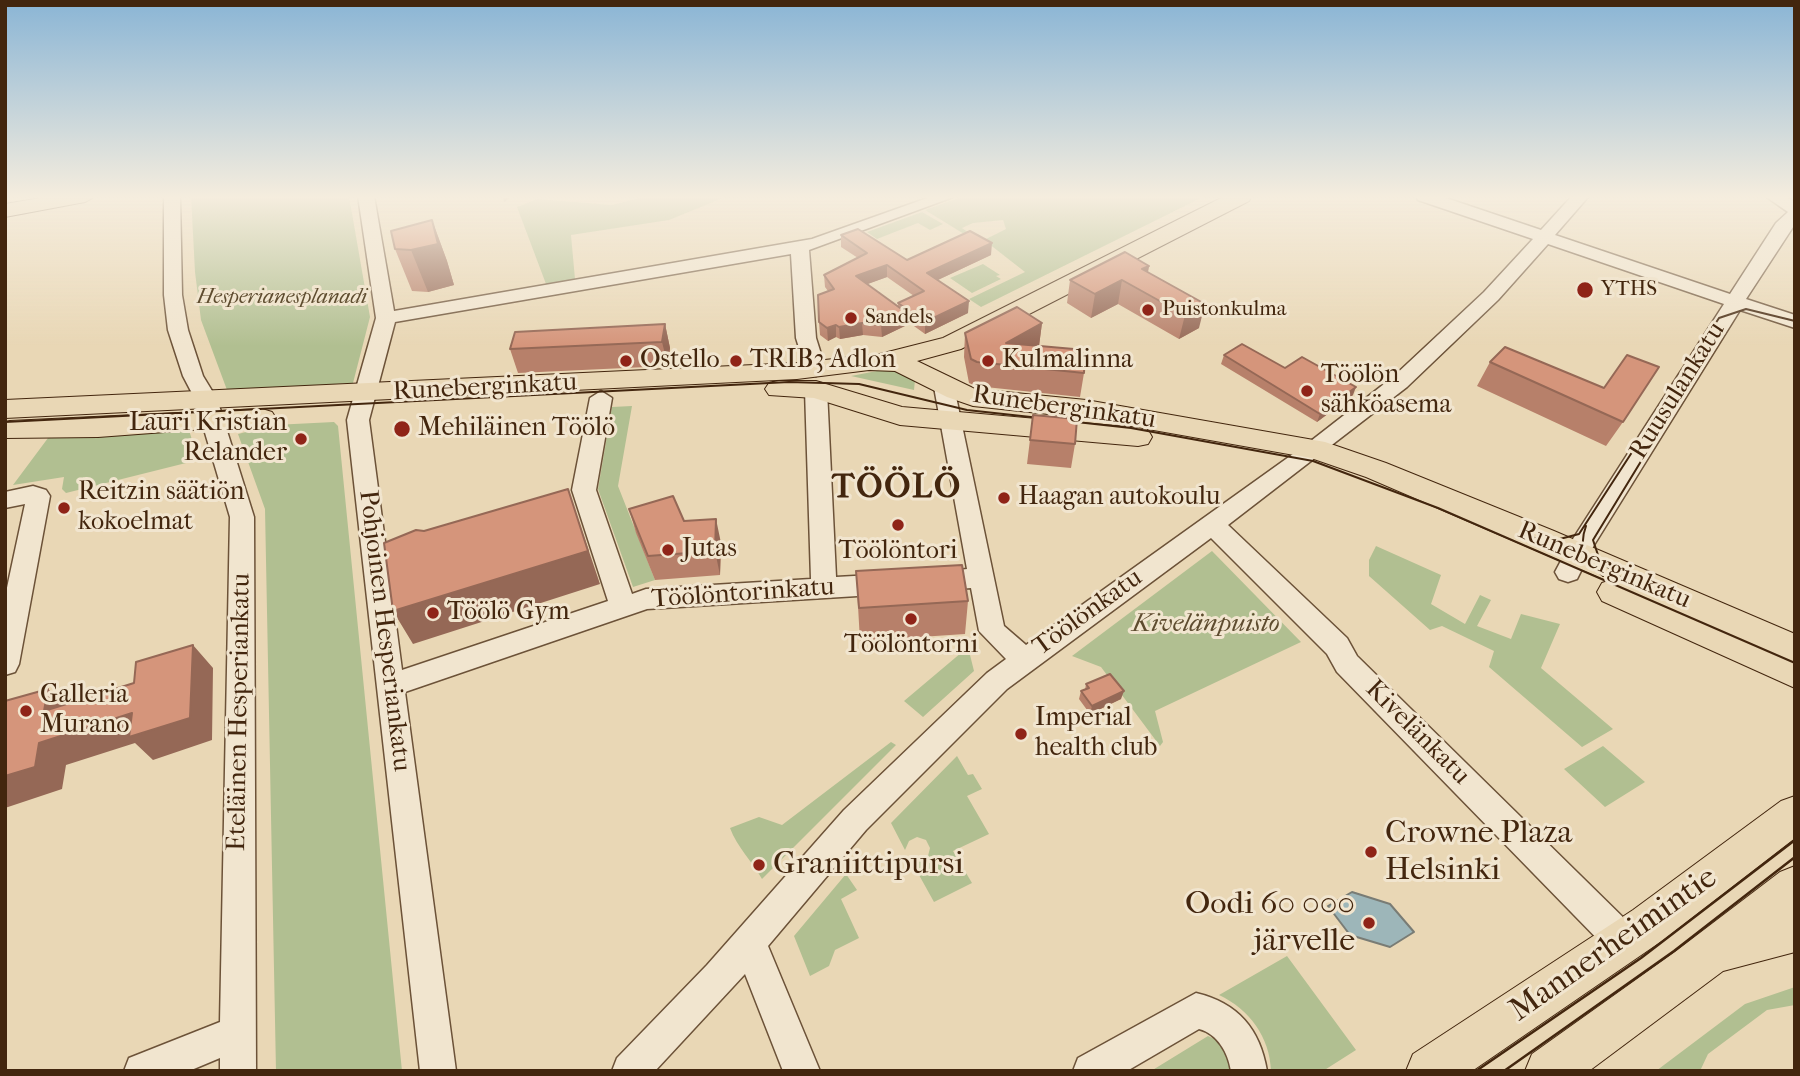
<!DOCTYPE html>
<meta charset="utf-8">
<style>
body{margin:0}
#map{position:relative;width:1800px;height:1076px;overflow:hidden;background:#e9d7b5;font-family:"IM FELL French Canon",serif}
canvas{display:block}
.frame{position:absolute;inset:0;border:7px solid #43260e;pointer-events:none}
</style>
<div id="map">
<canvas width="1800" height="1076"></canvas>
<div class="frame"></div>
</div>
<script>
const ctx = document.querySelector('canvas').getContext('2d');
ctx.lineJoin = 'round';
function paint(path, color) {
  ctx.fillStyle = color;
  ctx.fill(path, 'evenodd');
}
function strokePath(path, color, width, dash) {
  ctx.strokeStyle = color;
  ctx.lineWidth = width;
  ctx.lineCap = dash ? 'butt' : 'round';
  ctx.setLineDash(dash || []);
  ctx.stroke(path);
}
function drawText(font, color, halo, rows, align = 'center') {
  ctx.font = font + ' "IM FELL French Canon",serif';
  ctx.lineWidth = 6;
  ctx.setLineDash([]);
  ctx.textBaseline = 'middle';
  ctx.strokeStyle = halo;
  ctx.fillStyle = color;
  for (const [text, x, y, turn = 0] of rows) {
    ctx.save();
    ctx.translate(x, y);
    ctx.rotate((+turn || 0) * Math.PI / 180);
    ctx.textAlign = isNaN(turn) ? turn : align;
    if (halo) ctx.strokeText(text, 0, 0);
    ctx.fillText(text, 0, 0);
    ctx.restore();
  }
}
const green = new Path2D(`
 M191 196H349L370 317 353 383 227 390 201 320 195 272Z
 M647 196H728L669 220 571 235 575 279 546 284 517 207 537 199 612 205Z
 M964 196H1205L981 307 969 299 1025 272 984 240 1006 229 1003 220 973 223 962 228 972 235 969 237 925 210Z
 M922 212 943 224 930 230 918 223 877 239 867 232Z
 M983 264 1000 275 996 276 1001 279 972 293 950 278Z
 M882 370H896L915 380 914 390 851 376Z
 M632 406 618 486 655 580 633 587 598 489 612 407Z
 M334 422 338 426 402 1071H276L265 509 238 434 274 425Z
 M189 430 198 460 66 493 62 489 64 477 13 485 48 438Z
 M1376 546 1441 575 1431 604 1465 624 1480 595 1491 600 1477 626 1511 639 1521 614 1560 624 1541 668 1613 729 1582 747 1489 667 1494 651 1442 626 1430 630 1369 576V560Z
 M1212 551 1301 642 1155 711 1163 742 1160 746 1101 667 1072 656Z
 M968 647 974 671 923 717 904 701Z
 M891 742 896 745 762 879C752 861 737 847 730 828L759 817 782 825Z
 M1603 746 1645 782 1605 807 1564 769Z
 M957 756 968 775 973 774 982 789 967 796 989 834 953 851 972 883 934 902 909 857 918 860 928 856 930 848 926 840 917 837 909 841 905 850 891 823Z
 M846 874 857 890 841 899 859 938 835 950 829 966 810 976 794 936Z
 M1287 956 1356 1050 1323 1071H1271C1270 1037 1249 1009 1219 995Z
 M1795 987V1005L1767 1010 1708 1054 1700 1071H1656L1745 1004Z
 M1208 1036 1225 1044 1235 1071H1151Z`);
const water = new Path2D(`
 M1352 892 1390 904 1414 932 1390 947 1350 935 1328 906Z`);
const minor = new Path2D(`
 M164 196H180L182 295 188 330 203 376 217 399 254 517 256 1071H220V1058L189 1071H124L129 1058 220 1022 230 517 195 399 183 376 168 330 164 295Z
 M358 196H374L394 311 812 239 933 196H956L809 250 816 338 826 370 816 376 806 370 796 338 791 254 395 322 369 420 402 670 608 601 572 490 590 398 601 391 612 398 596 490 632 594 646 589 811 579 805 390 816 383 827 390 836 577 890 574 899 577 903 584 899 591 890 594 647 609 405 692 456 1071H420L347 420 376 318Z
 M1416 196H1440L1541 230 1572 196H1589L1555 235 1730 294 1776 223 1788 212 1765 196H1785L1795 202V224L1746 299 1795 315V328L1740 310 1594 545 1577 579 1568 582 1559 579 1555 572 1571 542 1724 304 1548 244 1498 300 1407 387 1228 525 1347 638 1357 656 1636 930 1641 942 1636 954 1624 959 1612 954 1337 672 1327 654 1211 538 1007 689 866 830 768 946 820 1071H783L745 974 655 1071H612L617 1058 707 965 844 810 987 673 1006 659 979 631 971 588 934 591 925 588 921 581 925 574 967 569 934 387 937 382 944 380 954 387 1004 626 1026 645 1307 444 1393 377 1484 292 1533 239 1418 200Z
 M33 486 46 490 50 496 19 664 15 672 5 675V597L25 504 5 508V492Z
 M1196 993C1238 1003 1260 1029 1267 1071H1231C1228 1053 1218 1034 1199 1029L1127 1071H1073L1078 1058Z`);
const major = new Path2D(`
 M52 196H96L85 202 5 217V204Z
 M1225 196H1252L1249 201 961 349 917 361 975 389 1086 400 1325 442 1386 463 1554 531 1795 634V688L1602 601 1597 592 1602 583 1608 581 1366 477 1311 458 1086 418 973 406 947 397 895 371 869 370 797 379 5 418V400L797 363 880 354 943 338Z
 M779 381H816L902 407 1138 428 1148 430 1152 437 1148 444 1138 446 900 425 814 398 769 395 765 389 769 383Z
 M262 409 272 412 276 418 272 424 98 437 5 438V422L10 421Z
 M1795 796V838L1663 940 1472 1071H1406L1413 1054 1633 910 1781 801Z
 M1795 866V952L1723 971 1589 1071H1525L1532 1054 1675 952 1780 872Z`);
const tramFar1 = new Path2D(`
 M5 422 789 382 859 384 967 410 1131 428 1313 461 1438 508 1795 663
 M1586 526C1578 548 1586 562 1603 576
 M1518 535 1552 541 1579 534 1719 318 1746 309 1795 321
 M1629 584 1600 561 1593 540 1704 358`);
const tram = new Path2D(`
 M1476 1071 1641 958 1795 840
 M1504 1071 1674 951 1795 857`);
const wall = new Path2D(`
 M432 220 447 261 454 285 428 292 412 291 395 249Z
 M841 235 907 260 991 255 938 280 968 313 925 334 907 321V325L882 337 863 335 840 339 836 337 828 341 820 335 819 322 828 291 825 287 824 275 858 258 841 247ZM887 277 914 296 898 303V307L867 284Z
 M1149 266 1148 273 1199 328 1179 339 1118 304 1091 318 1067 303 1070 280Z
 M1042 323 1039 346 1084 373 1080 397 976 386 969 383 964 357 965 333Z
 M665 324 670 348 668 366 518 373 510 349Z
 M1224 355 1285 368 1353 395 1317 422 1221 364Z
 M1490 362 1623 422 1606 446 1477 386Z
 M1033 415 1075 444 1071 468 1027 464Z
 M629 509 684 521 721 543 720 575 655 580 636 533Z
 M856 571 968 601 965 634 860 641Z
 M1086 684 1121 699 1090 714 1079 699 1081 691 1085 690Z`);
const shadedWall = new Path2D(`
 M502 196H514L504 202Z
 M432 220 447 261 454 285 428 292 411 250Z
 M992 243 991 255 927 285V273Z
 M887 265V277L857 288 856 276Z
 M1149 266 1144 289 1142 269Z
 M1122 280 1118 304 1091 318 1095 294Z
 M969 301 968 313 925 334V322Z
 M1205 304 1199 328 1179 339 1185 315Z
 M907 313V325L882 337 881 325Z
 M862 323 863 335 840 339 839 327Z
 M1042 323 1039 346 1006 343Z
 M665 324 670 348 668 366 662 342Z
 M836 325V337L828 341 827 328Z
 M1356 387 1353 395 1317 422 1320 414Z
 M568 489 600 584 413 644 393 611Z
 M716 519 721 543 720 575 715 551Z
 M193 645 213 668 212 740 153 760 135 743 66 765 62 789 5 808V776L44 711 48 689 73 711 132 713Z
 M1124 691 1121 699 1090 714 1092 706Z`);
const building = new Path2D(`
 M432 220 438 244 411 250 395 249 391 231Z
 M858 229 907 260 970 231 992 243 927 273 969 301 925 322 898 303 924 291 887 265 856 276 907 313 881 325 862 323 839 327 836 325 827 328 819 322 818 295 834 289 824 275 867 253 841 235Z
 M1125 252 1149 266 1142 269 1205 304 1185 315 1122 280 1095 294 1070 280Z
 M1017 307 1042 323 1006 343 1085 350 1084 373 977 362 971 359 965 333Z
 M665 324 662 342 510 349 515 332Z
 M1242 344 1285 368 1302 357 1356 387 1320 414 1224 355Z
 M1505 347 1604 388 1627 355 1659 367 1623 422 1490 362Z
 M1033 415 1077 419 1075 444 1030 440Z
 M568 489 588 551 393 611 384 543 416 530 424 531Z
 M673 496 684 521 716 519 715 551 648 556 629 509Z
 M962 565 968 601 859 608 856 571Z
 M193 645 190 718 129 737 132 713 39 743 35 767 5 776V701L48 689 44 711 134 683 136 662Z
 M1110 674 1124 691 1092 706 1081 691 1089 688 1086 684Z`);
const markers = [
 [1585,290,9,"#8f2418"],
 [1148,310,7,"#8f2418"],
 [851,318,7,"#8f2418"],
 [626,361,7,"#8f2418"],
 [736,361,7,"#8f2418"],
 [988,361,7,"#8f2418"],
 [1307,391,7,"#8f2418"],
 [402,429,9,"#8f2418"],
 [301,439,7,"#8f2418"],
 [1004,498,7,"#8f2418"],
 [64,508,7,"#8f2418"],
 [898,525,7,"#8f2418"],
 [668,550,7,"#8f2418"],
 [433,613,7,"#8f2418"],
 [911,619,7,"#8f2418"],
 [26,711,7,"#8f2418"],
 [1021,734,7,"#8f2418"],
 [1371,852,7,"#8f2418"],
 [759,865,7,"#8f2418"],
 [1369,923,7,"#8f2418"]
];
const farPoinames = [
 ["YTHS",1601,290],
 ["Puistonkulma",1162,310],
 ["Sandels",865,318]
];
const farParknames = [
 ["Hesperianesplanadi",282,298]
];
const poiNames = [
 ["Ostello",640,361],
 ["TRIB3 Adlon",750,361],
 ["Kulmalinna",1002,361],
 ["Töölön",1321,376],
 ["sähköasema",1321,406],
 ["Lauri Kristian",287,424,"right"],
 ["Relander",287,454,"right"],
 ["Mehiläinen Töölö",418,429],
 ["Reitzin säätiön",78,493],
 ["kokoelmat",78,523],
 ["Haagan autokoulu",1018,498],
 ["Jutas",682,550],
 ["Töölöntori",898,552,"center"],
 ["Töölö Gym",447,613],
 ["Töölöntorni",911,646,"center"],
 ["Galleria",40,696],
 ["Murano",40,726],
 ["Imperial",1035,719],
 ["health club",1035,749]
];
const streetNames = [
 ["Runeberginkatu",485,388,-3],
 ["Ruusulankatu",1678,391,-58],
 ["Runeberginkatu",1064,408,8],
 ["Runeberginkatu",1604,566,23],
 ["Töölöntorinkatu",743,594,-4],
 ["Töölönkatu",1088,613,-36],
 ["Pohjoinen Hesperiankatu",384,631,83],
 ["Eteläinen Hesperiankatu",240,712,-89],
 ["Kivelänkatu",1417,733,45]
];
const parkNames = [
 ["Kivelänpuisto",1206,625]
];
const nearPoinames = [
 ["Crowne Plaza",1385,834],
 ["Helsinki",1385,871],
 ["Graniittipursi",773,865],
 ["Oodi 60 000",1355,905,"right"],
 ["järvelle",1355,942,"right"]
];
const nearStreetnames = [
 ["Mannerheimintie",1614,945,-35]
];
const districtNames = [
 ["TÖÖLÖ",897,489]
];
paint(green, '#b1bf91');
paint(water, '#9db6b9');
strokePath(water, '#797c75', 2);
strokePath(minor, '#6c5238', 3);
strokePath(major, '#43260e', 2);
paint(minor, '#f1e5cf');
paint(major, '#e9d7b5');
strokePath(tramFar1, '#43260e', 2);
strokePath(tram, '#43260e', 2.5);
paint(wall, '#b7806a');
paint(shadedWall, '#956856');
paint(building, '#d5957b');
strokePath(building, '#956856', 2);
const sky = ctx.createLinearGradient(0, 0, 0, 346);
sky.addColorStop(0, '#8ab5d5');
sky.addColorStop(0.57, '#f5edde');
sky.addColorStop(1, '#f5edde00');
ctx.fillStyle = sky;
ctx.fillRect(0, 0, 1800, 346);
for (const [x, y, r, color] of markers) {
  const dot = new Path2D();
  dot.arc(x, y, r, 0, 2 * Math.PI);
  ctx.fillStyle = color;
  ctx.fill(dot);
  strokePath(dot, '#f1e5cf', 2.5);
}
drawText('21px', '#43260e', '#f1e5cf', farPoinames, 'left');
drawText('italic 21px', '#5e4c2f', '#f1e5cf', farParknames);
drawText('26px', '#43260e', '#f1e5cf', poiNames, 'left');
drawText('26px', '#43260e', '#f1e5cf', streetNames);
drawText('italic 26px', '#5e4c2f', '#f1e5cf', parkNames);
drawText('32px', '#43260e', '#f1e5cf', nearPoinames, 'left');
drawText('32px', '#43260e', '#f1e5cf', nearStreetnames);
ctx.letterSpacing = '2px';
drawText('bold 33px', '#43260e', '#f1e5cf', districtNames);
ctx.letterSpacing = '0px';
</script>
